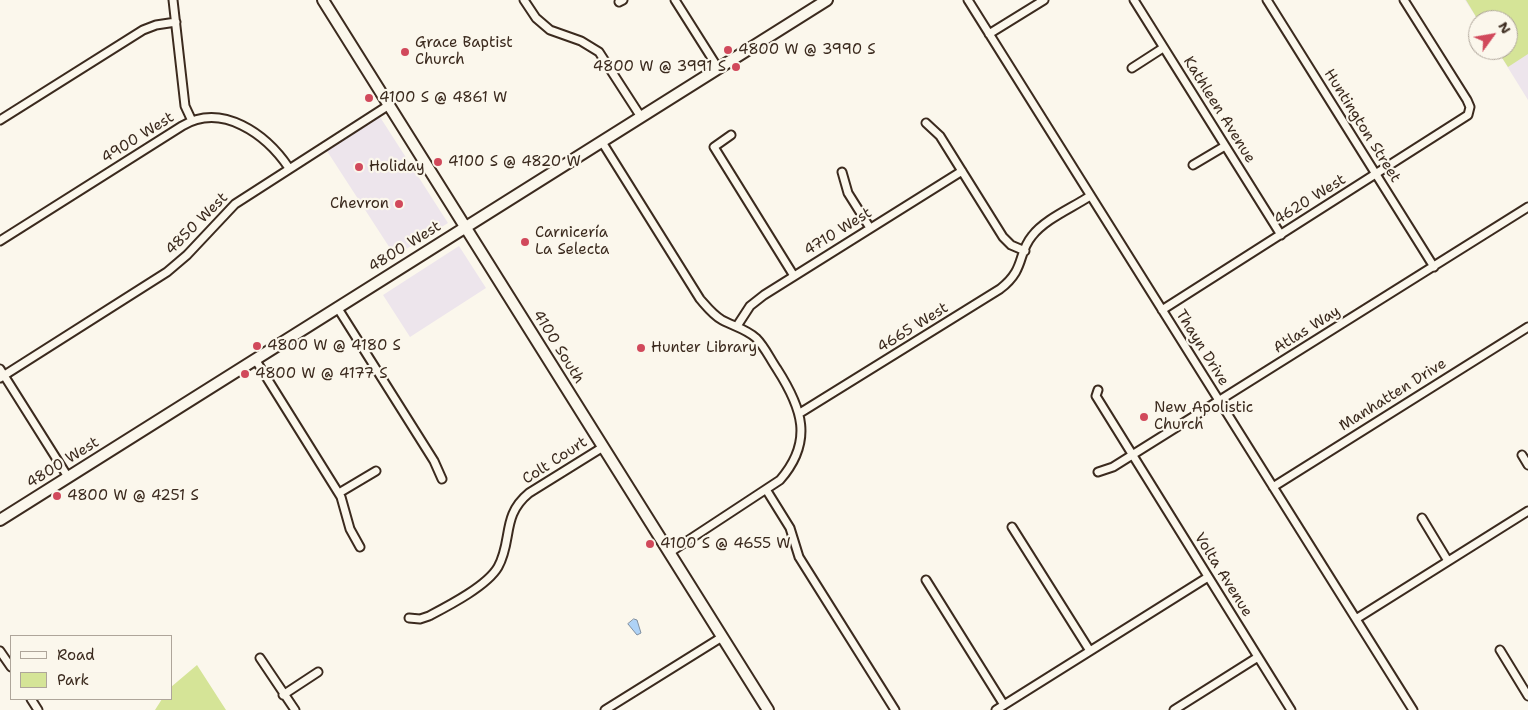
<!DOCTYPE html>
<meta charset="utf-8">
<style>
body{margin:0}
#map{position:relative;width:1528px;height:710px;overflow:hidden;background:#fbf7ec;font-family:"Shantell Sans",sans-serif}
canvas{display:block}
.legend{position:absolute;left:10px;top:635px;width:162px;height:65px;box-sizing:border-box;background:#fbf7ec;border:1px solid #aea59a;margin:0;padding:6px 9px;list-style:none;font-size:15px;color:#3b2a1e}
.legend li{display:flex;align-items:center;gap:10px;height:25px}
.legend b{width:25px;border:1px solid #aea59a}
.north{position:absolute;left:1468px;top:10px;width:50px;height:50px;box-sizing:border-box;background:#fbf7ec;border:1px solid #aea59a;border-radius:50%;rotate:58deg;font-size:14px;font-weight:700;line-height:20px;text-align:center;color:#3b2a1e}
.north::after{content:'';display:block;margin:auto;width:18px;height:22px;background:#d1495b;clip-path:polygon(50% 0,100% 100%,50% 72%,0 100%)}
</style>
<div id="map">
<canvas width="1528" height="710"></canvas>
<ul class="legend">
<li><b style="height:6px;background:#fbf7ec"></b>Road</li>
<li><b style="height:14px;background:#d5e497"></b>Park</li>
</ul>
<div class="north">N</div>
</div>
<script>
const ctx = document.querySelector('canvas').getContext('2d');
ctx.lineJoin = 'round';
function paint(path, color) {
  ctx.fillStyle = color;
  ctx.fill(path, 'evenodd');
}
function strokePath(path, color, width, dash) {
  ctx.strokeStyle = color;
  ctx.lineWidth = width;
  ctx.lineCap = dash ? 'butt' : 'round';
  ctx.setLineDash(dash || []);
  ctx.stroke(path);
}
function drawText(font, color, halo, rows, align = 'center') {
  ctx.font = font + ' "Shantell Sans",sans-serif';
  ctx.lineWidth = 4.5;
  ctx.setLineDash([]);
  ctx.textBaseline = 'middle';
  ctx.strokeStyle = halo;
  ctx.fillStyle = color;
  for (const [text, x, y, turn = 0] of rows) {
    ctx.save();
    ctx.translate(x, y);
    ctx.rotate((+turn || 0) * Math.PI / 180);
    ctx.textAlign = isNaN(turn) ? turn : align;
    if (halo) ctx.strokeText(text, 0, 0);
    ctx.fillText(text, 0, 0);
    ctx.restore();
  }
}
const built = new Path2D(`
 M1465 0H1528V100L1497 50H1508V20H1478Z
 M380 117 448 223 395 256 327 151Z
 M459 246 486 288 410 337 383 295Z`);
const green = new Path2D(`
 M1466 0H1528V54L1508 67 1497 50H1508V20H1478Z
 M197 665 226 710H155L162 699H171V687Z`);
const water = new Path2D(`
 M634 619 637 620 641 633 637 635 628 624Z`);
const street = new Path2D(`
 M173 0 185 106 192 121
 M524 0 536 18 550 30 581 41 599 52 641 117
 M675 0 718 68
 M968 0 1413 710
 M1134 0 1281 235
 M1267 0 1434 267
 M619 2 623 0
 M989 34 1044 0
 M1132 68 1163 48
 M0 120 143 30 156 25 176 22
 M926 123 940 136 1003 237 1011 245 1025 251
 M731 135 714 147 794 276
 M602 142 700 299C707 307 713 315 722 320 733 326 746 329 756 338 765 347 770 359 777 369 802 408 814 441 780 480L669 553
 M1193 165 1225 146
 M842 172 848 193 870 228
 M0 241 182 126C222 102 266 134 289 168
 M337 307 434 461 442 479
 M1162 310 1468 115 1470 107 1467 100 1404 0
 M737 326 750 306 764 295 962 171
 M255 359 341 497 350 529 360 547
 M0 369 68 477
 M0 378 167 272 187 255 235 204 389 105
 M1098 390 1096 396 1291 710
 M800 413 1000 289C1026 269 1017 254 1032 236 1045 219 1072 208 1090 196
 M1522 455 1528 465
 M1098 472 1113 467 1528 207
 M1273 487 1528 327
 M767 491 790 528 799 557 895 710
 M339 493 376 471
 M1422 518 1448 561
 M1012 527 1090 651
 M926 580 1004 705
 M409 618 420 619 429 616C448 606 487 586 498 567 513 540 501 516 529 493L603 447
 M1356 619 1528 511
 M1500 650 1528 696
 M0 651 11 667
 M260 658 295 710
 M283 695 318 672
 M31 699 38 710
 M605 710 722 637
 M996 710 1208 577
 M1174 710 1258 657`);
const secondary = new Path2D(`
 M323 0 768 710
 M0 520 827 0`);
const markers = [
 [728,50,5,"#d1495b"],
 [405,52,5,"#d1495b"],
 [736,67,5,"#d1495b"],
 [369,98,5,"#d1495b"],
 [438,162,5,"#d1495b"],
 [359,167,5,"#d1495b"],
 [399,204,5,"#d1495b"],
 [525,242,5,"#d1495b"],
 [257,346,5,"#d1495b"],
 [641,348,5,"#d1495b"],
 [245,374,5,"#d1495b"],
 [1144,417,5,"#d1495b"],
 [57,496,5,"#d1495b"],
 [650,544,5,"#d1495b"]
];
const poiNames = [
 ["Grace Baptist",415,43],
 ["Church",415,60],
 ["4800 W @ 3990 S",738,50],
 ["4800 W @ 3991 S",726,67,"right"],
 ["4100 S @ 4861 W",379,98],
 ["4100 S @ 4820 W",448,162],
 ["Holiday",369,167],
 ["Chevron",389,204,"right"],
 ["Carnicería",535,233],
 ["La Selecta",535,250],
 ["4800 W @ 4180 S",267,346],
 ["Hunter Library",651,348],
 ["4800 W @ 4177 S",255,374],
 ["New Apolistic",1154,408],
 ["Church",1154,425],
 ["4800 W @ 4251 S",67,496],
 ["4100 S @ 4655 W",660,544]
];
const streetNames = [
 ["Kathleen Avenue",1219,110,58],
 ["Huntington Street",1362,126,58],
 ["4900 West",138,138,-32],
 ["4620 West",1310,200,-32],
 ["4850 West",197,224,-45],
 ["4710 West",838,232,-32],
 ["4800 West",405,247,-32],
 ["4665 West",913,328,-32],
 ["Atlas Way",1307,330,-32],
 ["4100 South",558,347,58],
 ["Thayn Drive",1202,348,58],
 ["Manhatten Drive",1393,395,-32],
 ["Colt Court",555,461,-33],
 ["4800 West",63,463,-32],
 ["Volta Avenue",1223,575,58]
];
paint(built, '#ede5ec');
paint(green, '#d5e497');
paint(water, '#aed2f6');
strokePath(water, '#808fa0', 1);
strokePath(street, '#3b2a1e', 11);
strokePath(secondary, '#3b2a1e', 14);
strokePath(street, '#fbf7ec', 7);
strokePath(secondary, '#fbf7ec', 10);
for (const [x, y, r, color] of markers) {
  const dot = new Path2D();
  dot.arc(x, y, r, 0, 2 * Math.PI);
  ctx.fillStyle = color;
  ctx.fill(dot);
  strokePath(dot, '#fbf7ec', 2);
}
drawText('15px', '#3b2a1e', '#fbf7ec', poiNames, 'left');
drawText('15px', '#3b2a1e', '#fbf7ec', streetNames);
</script>
